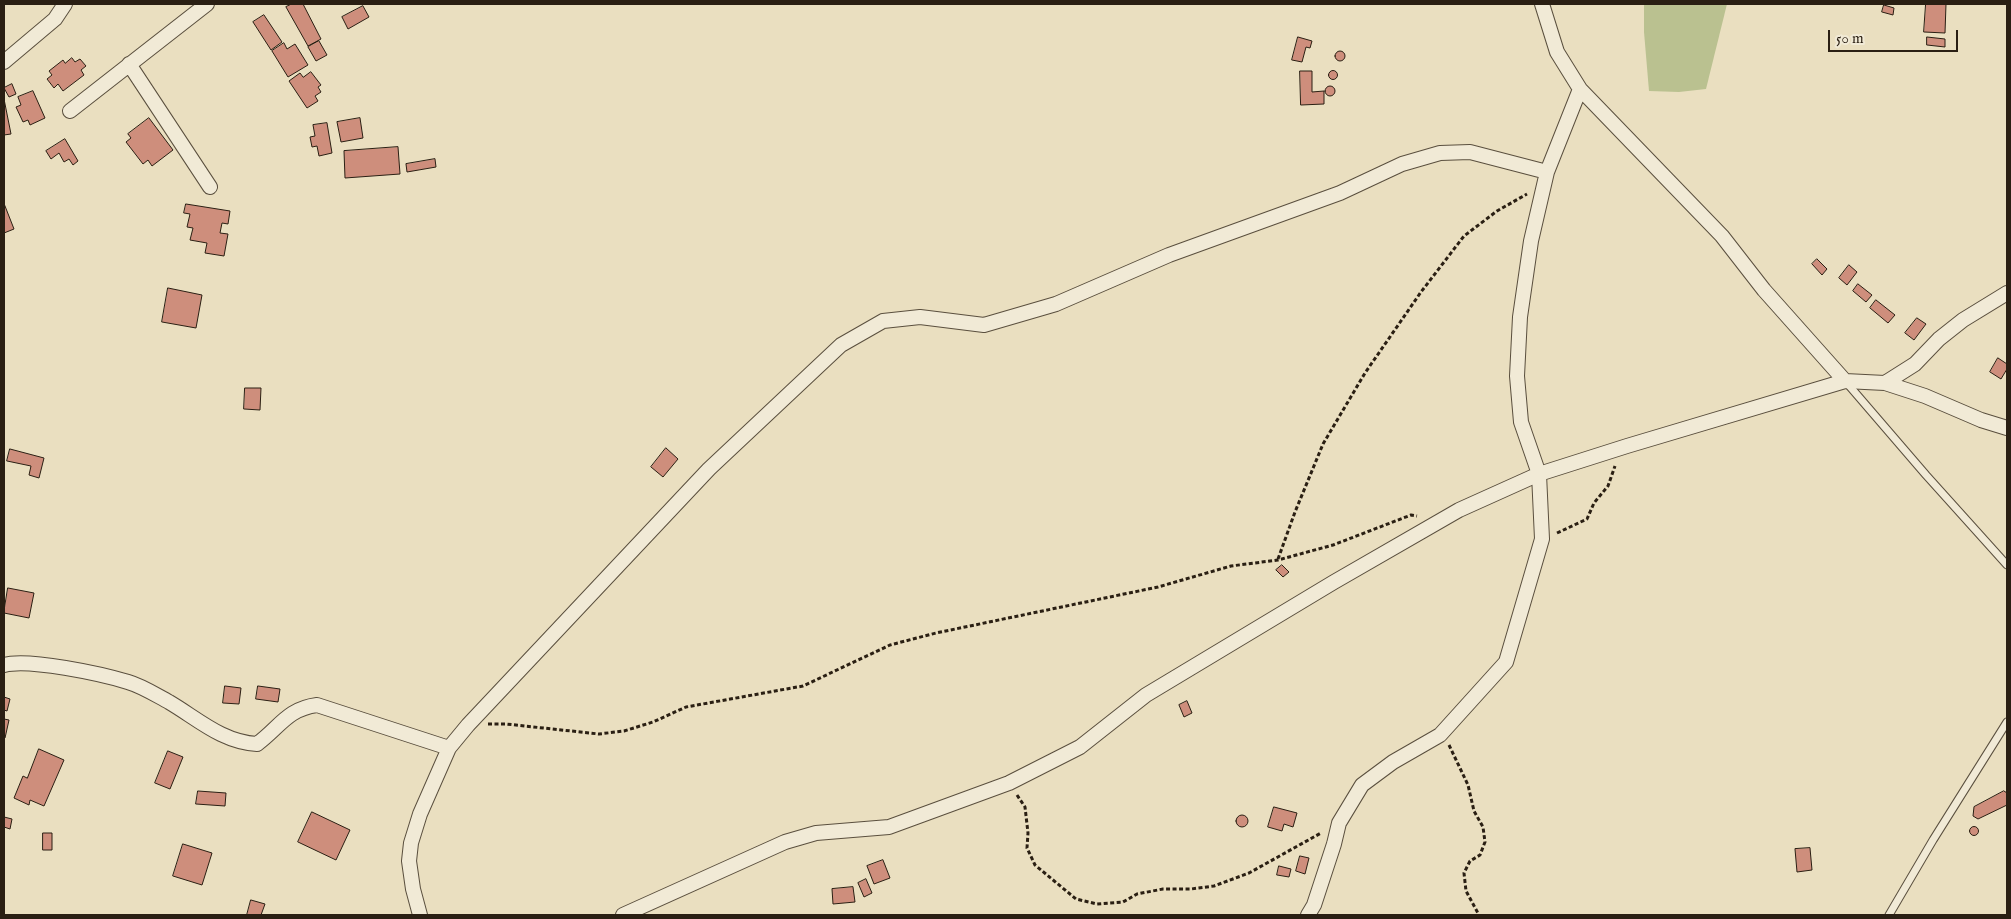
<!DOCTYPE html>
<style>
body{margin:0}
#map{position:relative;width:2011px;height:919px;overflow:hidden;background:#eadfc0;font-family:"IM FELL English",serif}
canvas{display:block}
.frame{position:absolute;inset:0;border:5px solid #2a1f13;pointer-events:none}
.scale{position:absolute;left:1828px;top:30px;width:130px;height:22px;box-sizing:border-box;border:2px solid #2a1f13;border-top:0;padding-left:6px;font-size:15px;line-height:18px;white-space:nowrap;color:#2a1f13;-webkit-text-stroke:4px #f1ead6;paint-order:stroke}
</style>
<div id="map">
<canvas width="2011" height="919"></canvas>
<div class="frame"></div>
<div class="scale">50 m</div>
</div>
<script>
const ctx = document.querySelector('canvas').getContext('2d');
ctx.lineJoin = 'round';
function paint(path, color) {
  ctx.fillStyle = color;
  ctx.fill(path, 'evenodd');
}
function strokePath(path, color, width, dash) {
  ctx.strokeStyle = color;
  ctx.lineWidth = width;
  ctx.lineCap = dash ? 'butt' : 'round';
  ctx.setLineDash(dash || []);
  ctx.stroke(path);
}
const green = new Path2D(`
 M1644 4H1727L1706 89 1679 92 1649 91 1644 32Z`);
const building = new Path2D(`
 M292 4H303L321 39 308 46 286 7Z
 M1926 4H1946L1945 33 1924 32Z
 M1884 5 1894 8 1893 15 1882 12Z
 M363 6 369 17 348 29 342 17Z
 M264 15 282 42 271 50 253 22Z
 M1298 37 1312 41 1310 48 1306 47 1302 62 1292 60Z
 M1927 37 1945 39V47L1927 45Z
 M319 41 327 55 316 61 308 47Z
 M284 43 287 49 295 44 308 65 288 77 272 51Z
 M1335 56a5 5 0 1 1 10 0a5 5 0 1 1-10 0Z
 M72 58 75 62 80 59 86 66 81 70 84 75 63 91 58 84 54 88 47 79 52 75 49 71 63 60 65 63Z
 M1328.5 75a4.5 4.5 0 1 1 9 0a4.5 4.5 0 1 1-9 0Z
 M1300 71H1312V92L1324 91V104L1301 105Z
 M311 72 321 85 318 87 321 92 315 96 318 101 307 108 289 81 300 73 303 77Z
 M12 84 16 94 9 97 4 88Z
 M1325 91a5 5 0 1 1 10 0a5 5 0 1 1-10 0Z
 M33 91 45 118 30 125 28 120 23 122 16 107 21 105 18 97Z
 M4 99 11 134 4 135Z
 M149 118 173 150 152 166 148 160 143 164 126 142 131 138 128 134Z
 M360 118 363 138 341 142 337 122Z
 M327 123 332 153 319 156 317 146 312 147 310 137 315 136 313 125Z
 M65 139 78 161 73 165 69 159 64 162 59 153 51 159 46 151Z
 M398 147 400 174 345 178 344 151Z
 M435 159 436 167 407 172 406 164Z
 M186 204 230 211 228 224 222 223 220 233 228 234 224 256 205 253 207 243 190 240 193 228 187 227 190 214 184 213Z
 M5 206 14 229 4 233V207Z
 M1817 259 1827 269 1822 275 1812 264Z
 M1849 265 1857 272 1847 285 1839 278Z
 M1858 284 1872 295 1866 302 1853 291Z
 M168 288 202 295 196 328 162 322Z
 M1876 300 1895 315 1888 323 1870 308Z
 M1917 318 1926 324 1914 340 1905 333Z
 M1998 358 2007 364V369L2001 379 1990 372Z
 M245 388H261L260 410 244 409Z
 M666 448 678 459 663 477 651 467Z
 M10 449 44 458 39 478 29 475 31 466 7 461Z
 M1282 565 1289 572 1283 577 1276 570Z
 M8 588 34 593 29 618 4 613Z
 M225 686 241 688 239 704 223 703Z
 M258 686 280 689 278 702 256 699Z
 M4 697 10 699 7 711 4 710Z
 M1187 701 1192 713 1184 717 1179 705Z
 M4 719 9 720 5 738H4Z
 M39 749 64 760 44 806 30 800 29 805 14 798 23 776 27 778Z
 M168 751 183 757 170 789 155 783Z
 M198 791 226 793 225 806 196 804Z
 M2004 791 2007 793V805L1978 819 1973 816 1974 807Z
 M1274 807 1297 813 1293 827 1284 824 1282 831 1268 827Z
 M312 812 350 830 336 860 298 842Z
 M1236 821a6 6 0 1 1 12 0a6 6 0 1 1-12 0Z
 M4 817 12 819 10 829 4 827Z
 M1969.5 831a4.5 4.5 0 1 1 9 0a4.5 4.5 0 1 1-9 0Z
 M43 833H52V850H43Z
 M183 844 212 853 202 885 173 876Z
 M1810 848 1812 870 1797 872 1795 849Z
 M1300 856 1309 858 1305 874 1296 871Z
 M883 860 890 878 874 884 867 866Z
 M1279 866 1291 869 1289 877 1277 875Z
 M866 879 872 893 864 897 858 883Z
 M853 887 855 902 833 904 832 889Z
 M251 900 265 904 261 915H247Z`);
const path = new Path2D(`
 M1557 533 1587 519 1594 503 1608 486 1615 466
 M1278 559 1295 512 1323 444 1365 373 1421 292 1464 236 1497 211 1527 194
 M488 724H506L599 734 624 731 653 722 686 707 803 686 890 645 936 633 1158 587 1231 566 1278 560 1333 545 1411 515 1417 516
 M1449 745 1468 785 1474 811 1483 827 1485 842 1480 855 1470 861 1464 873 1466 891 1479 915
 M1017 795 1025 807 1028 833 1027 848 1035 865 1076 899 1097 904 1123 902 1137 894 1163 889H1191L1214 886 1249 873 1321 833`);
const lane = new Path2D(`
 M1846 382 1926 475 2007 565
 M1889 915 1933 840 2007 722`);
const street = new Path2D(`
 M1542 4 1557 52 1580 89 1722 236 1764 290 1845 381
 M4 62 55 19 65 4
 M129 64 210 187
 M70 111 207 4
 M1885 383 1915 364 1939 339 1963 320 2007 293
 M4 665C28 658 102 674 128 682 142 686 156 695 169 702 198 719 222 742 257 744 280 727 287 709 317 705L449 748
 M420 915 413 889 409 861 411 843 420 814 449 748 468 725 709 469 841 345 883 321 920 317 984 325 1056 304 1169 255 1340 193 1402 164 1440 153 1470 152 1547 172
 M623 915 785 842 816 833 889 827 1009 783 1080 747 1146 695 1334 582 1459 510 1539 474 1627 446 1845 381 1885 383 1925 396 1981 420 2007 428
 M1308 915 1314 905 1334 844 1339 823 1362 785 1393 762 1440 735 1506 662 1542 539 1539 474 1521 422 1517 376 1520 317 1531 241 1547 172 1580 89`);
paint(green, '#bac190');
paint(building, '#ce8e7c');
strokePath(building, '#2a1f13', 1);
strokePath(lane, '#5a4f3e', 9);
strokePath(street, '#5a4f3e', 16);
strokePath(path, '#2a1f13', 3, [4, 2.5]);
strokePath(lane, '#f1ead6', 7);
strokePath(street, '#f1ead6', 14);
</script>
